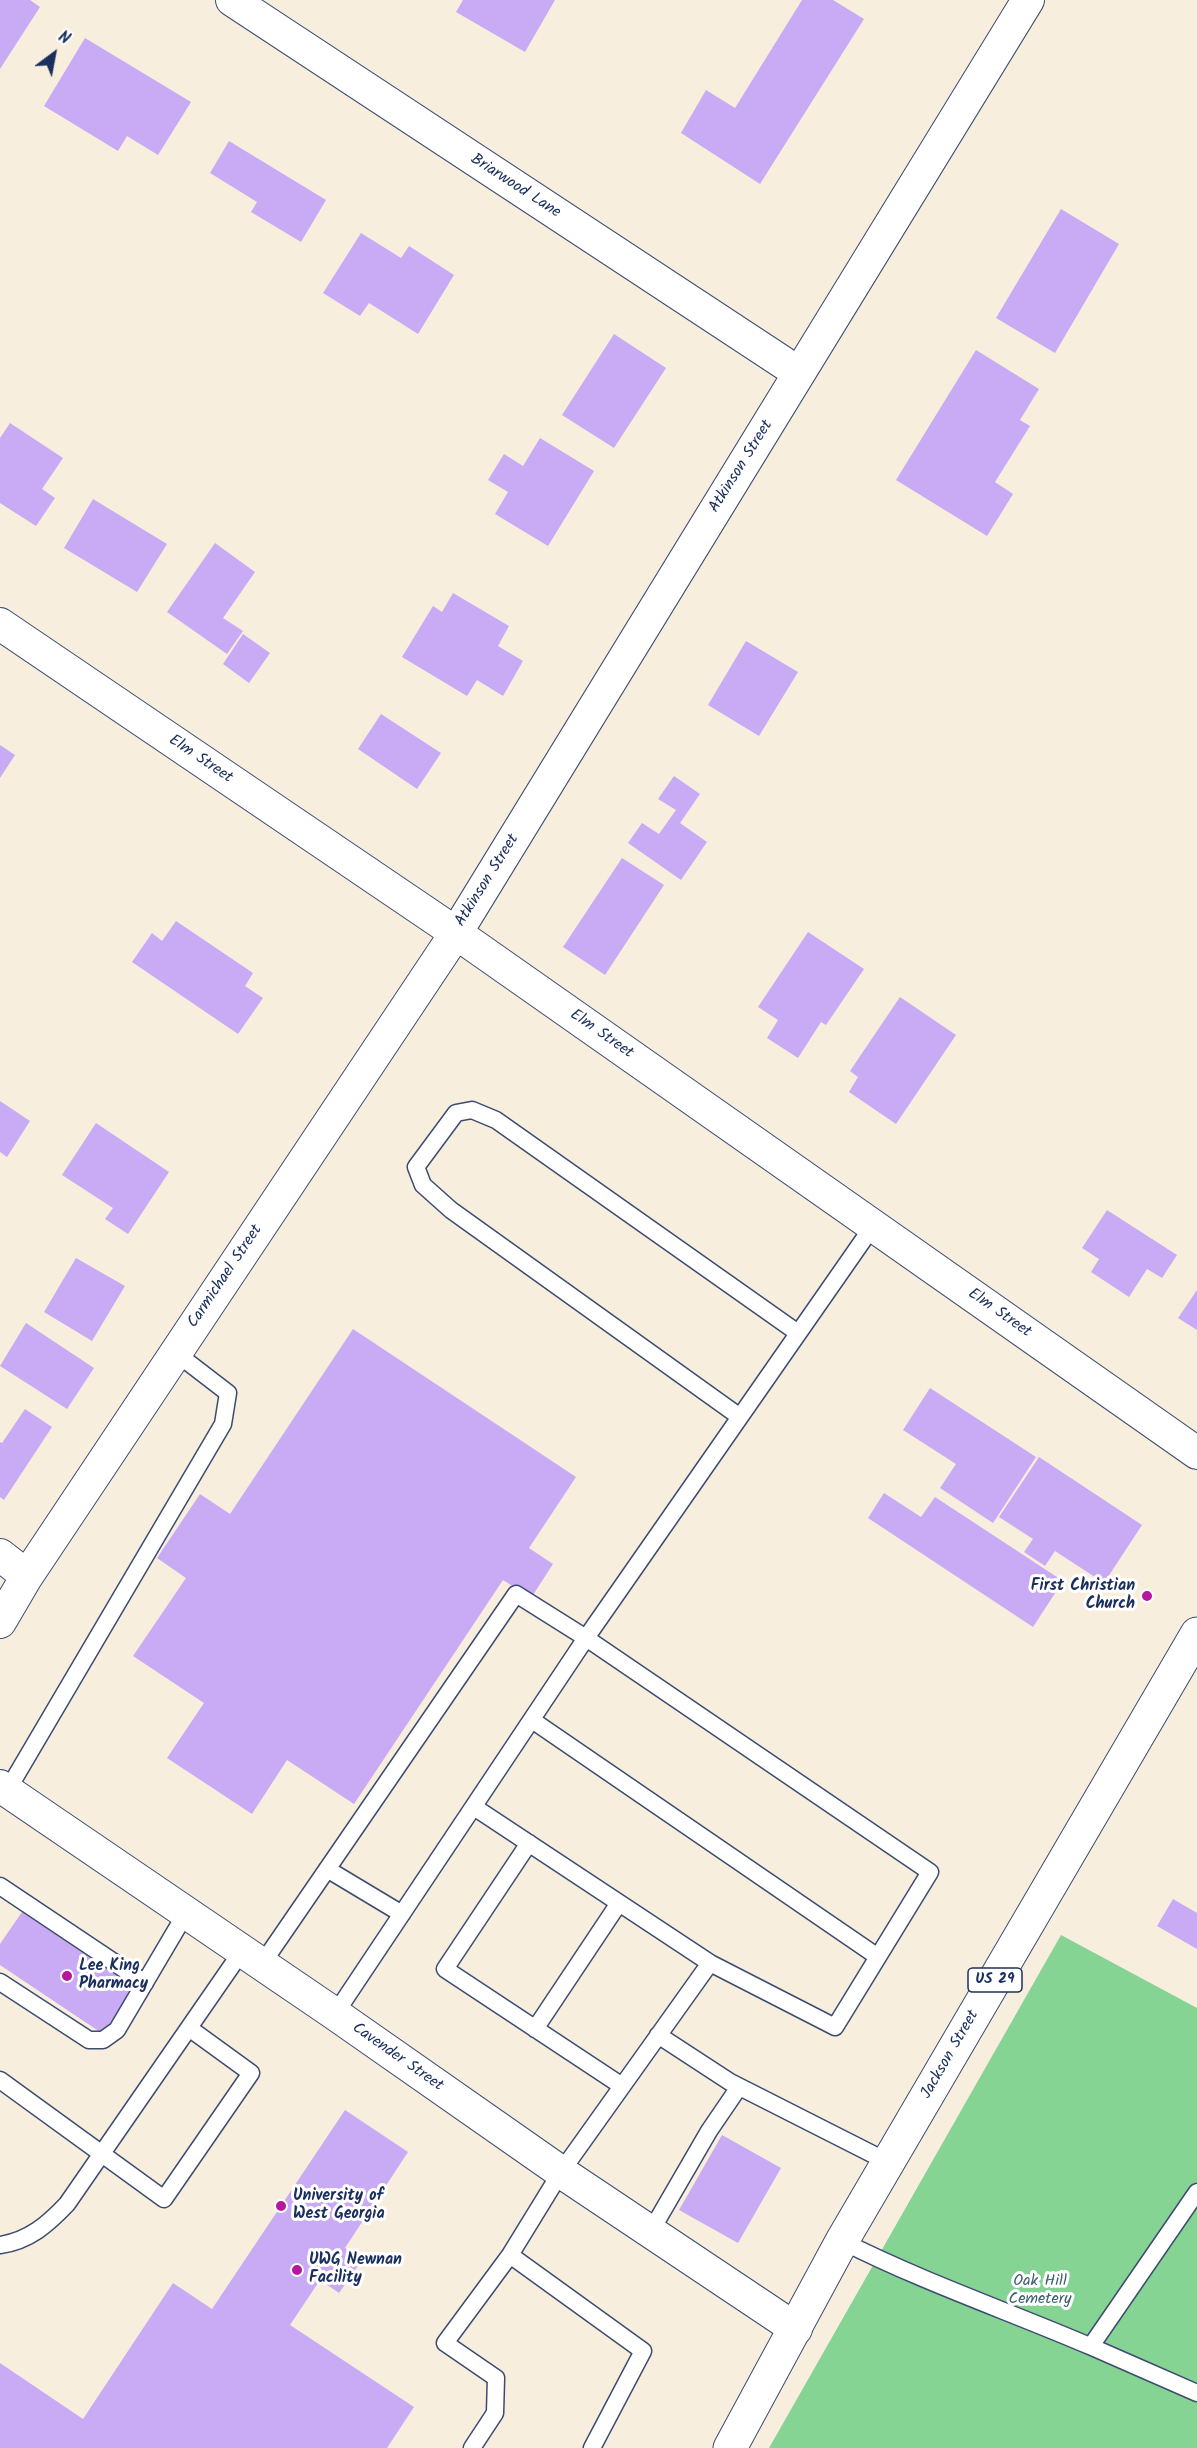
<!DOCTYPE html>
<style>
body{margin:0}
#map{position:relative;width:1197px;height:2448px;overflow:hidden;background:#f8eede;font-family:Kalam,sans-serif}
canvas{display:block}
.north{position:absolute;left:24px;top:24px;width:60px;height:60px;-webkit-text-stroke:4px #fff;paint-order:stroke;rotate:32deg;font-size:16px;font-weight:700;line-height:24px;text-align:center;color:#1b2f5e}
.north::after{content:'';display:block;margin:auto;width:21px;height:27px;background:#1b2f5e;clip-path:polygon(50% 0,100% 100%,50% 72%,0 100%)}
</style>
<div id="map">
<canvas width="1197" height="2448"></canvas>
<div class="north">N</div>
</div>
<script>
const ctx = document.querySelector('canvas').getContext('2d');
ctx.lineJoin = 'round';
function paint(path, color) {
  ctx.fillStyle = color;
  ctx.fill(path, 'evenodd');
}
function strokePath(path, color, width, dash) {
  ctx.strokeStyle = color;
  ctx.lineWidth = width;
  ctx.lineCap = dash ? 'butt' : 'round';
  ctx.setLineDash(dash || []);
  ctx.stroke(path);
}
function drawText(font, color, halo, rows, align = 'center') {
  ctx.font = font + ' Kalam,sans-serif';
  ctx.lineWidth = 6;
  ctx.setLineDash([]);
  ctx.textBaseline = 'middle';
  ctx.strokeStyle = halo;
  ctx.fillStyle = color;
  for (const [text, x, y, turn = 0] of rows) {
    ctx.save();
    ctx.translate(x, y);
    ctx.rotate((+turn || 0) * Math.PI / 180);
    ctx.textAlign = isNaN(turn) ? turn : align;
    if (halo) ctx.strokeText(text, 0, 0);
    ctx.fillText(text, 0, 0);
    ctx.restore();
  }
}
const green = new Path2D(`
 M1061 1935 1197 2008V2448H769Z`);
const building = new Path2D(`
 M0 0H30L40 7 0 69Z
 M463 0H555L525 52 456 12Z
 M802 0H833L864 19 760 184 681 133 706 90 735 108Z
 M85 38 191 102 158 155 127 136 118 151 44 106Z
 M229 141 326 200 301 242 251 212 257 202 210 173Z
 M1061 209 1119 244 1055 353 996 318Z
 M361 233 401 258 409 246 454 275 418 334 369 303 360 316 323 293Z
 M614 334 666 368 614 448 562 415Z
 M976 350 1039 389 1020 420 1030 426 995 482 1013 494 987 536 896 480Z
 M10 423 63 458 42 489 55 498 36 526 0 503V438Z
 M540 438 594 471 548 546 495 514 508 492 488 480 504 454 523 466Z
 M93 499 167 544 137 592 64 548Z
 M215 543 255 572 223 618 243 631 227 654 167 612Z
 M453 593 509 626 498 646 523 661 503 696 477 680 467 696 402 657 433 606 442 612Z
 M243 634 270 653 249 683 223 664Z
 M746 641 798 672 759 736 708 705Z
 M381 714 441 753 417 789 358 749Z
 M0 745 15 755 0 778Z
 M674 776 700 794 680 823 707 842 681 880 628 843 642 823 659 834 676 810 658 799Z
 M622 858 664 885 605 975 563 947Z
 M176 921 253 973 245 986 263 998 238 1034 132 962 152 933 162 941Z
 M808 932 864 969 826 1025 821 1022 798 1058 767 1038 778 1020 758 1007Z
 M900 997 956 1035 896 1124 849 1092 858 1077 850 1071Z
 M0 1101 30 1121 7 1157 0 1152Z
 M96 1123 169 1172 128 1234 105 1219 113 1208 62 1175Z
 M1107 1210 1177 1255 1162 1278 1147 1269 1129 1297 1091 1272 1099 1259 1082 1248Z
 M76 1258 125 1286 92 1341 44 1312Z
 M1197 1290V1330L1178 1318Z
 M26 1323 94 1368 67 1409 0 1366Z
 M353 1329 576 1477 529 1548 553 1564 531 1598 503 1580 354 1804 287 1760 252 1814 167 1758 204 1703 133 1656 186 1578 157 1558 200 1494 230 1514Z
 M930 1388 1036 1457 993 1523 940 1488 956 1464 903 1430Z
 M25 1409 52 1427 4 1500 0 1497V1442L2 1443Z
 M1039 1457 1142 1525 1104 1583 1055 1551 1045 1566 1024 1552 1033 1539 999 1517Z
 M884 1493 921 1517 935 1497 1063 1581 1033 1627 868 1518Z
 M1173 1899 1197 1913V1949L1157 1926Z
 M22 1912 134 1987 103 2034 0 1965V1944Z
 M345 2110 408 2152 345 2248 362 2260 339 2293 320 2280 290 2325 414 2407 387 2448H0V2363L83 2419 173 2283 212 2309Z
 M722 2135 781 2168 738 2243 679 2210Z`);
const lane = new Path2D(`
 M740 1417 451 1210 423 1185 416 1167 456 1113 472 1110 496 1120 798 1333
 M532 1720 878 1957
 M7 1791 223 1424 228 1393 176 1353
 M474 1807 710 1963
 M529 1843 445 1969 622 2086
 M327 1869 402 1914
 M0 1886 145 1983
 M262 1964 516 1594 586 1638 873 1226
 M0 1982 89 2040H103L117 2030 186 1913
 M335 2014 586 1638 930 1872 835 2027 710 1963 561 2172 510 2255 445 2343 496 2378 495 2413 472 2448
 M535 2029 619 1903
 M658 2035 730 2082 888 2162
 M0 2080 164 2199 251 2073 189 2028
 M651 2231 709 2131 739 2087
 M842 2241C923 2282 1008 2311 1092 2347 1127 2362 1162 2378 1197 2393
 M0 2245C29 2241 48 2224 67 2204L242 1951
 M510 2255 643 2351 592 2448
 M1091 2346 1197 2192`);
const street = new Path2D(`
 M232 0 799 373
 M0 624 456 933 1197 1453
 M0 1555 27 1576
 M0 1622 27 1576 456 933 1028 0
 M0 1786 335 2014 561 2172 796 2329`);
const primary = new Path2D(`
 M730 2448 842 2241 1197 1634`);
const markers = [
 [1147,1596,6,"#b5179e"],
 [67,1976,6,"#b5179e"],
 [281,2206,6,"#b5179e"],
 [297,2270,6,"#b5179e"]
];
const shields = [
 [995,1980,54]
];
const shieldNames = [
 ["US 29",995,1980]
];
const streetNames = [
 ["Briarwood Lane",515,187,33],
 ["Atkinson Street",742,467,-58],
 ["Elm Street",200,760,34],
 ["Atkinson Street",488,881,-58],
 ["Elm Street",601,1035,35],
 ["Carmichael Street",226,1277,-56],
 ["Elm Street",999,1314,35],
 ["Jackson Street",951,2055,-60],
 ["Cavender Street",397,2058,35]
];
const poiNames = [
 ["First Christian",1135,1587,"right"],
 ["Church",1135,1605,"right"],
 ["Lee King",79,1967],
 ["Pharmacy",79,1985],
 ["University of",293,2197],
 ["West Georgia",293,2215],
 ["UWG Newnan",309,2261],
 ["Facility",309,2279]
];
const parkNames = [
 ["Oak Hill",1040,2282],
 ["Cemetery",1040,2300]
];
paint(green, '#85d493');
paint(building, '#c9aaf5');
strokePath(lane, '#3c4c71', 19);
strokePath(street, '#3c4c71', 34);
strokePath(primary, '#3c4c71', 35);
strokePath(lane, '#fff', 16);
strokePath(street, '#fff', 32);
strokePath(primary, '#fff', 33);
for (const [x, y, r, color] of markers) {
  const dot = new Path2D();
  dot.arc(x, y, r, 0, 2 * Math.PI);
  ctx.fillStyle = color;
  ctx.fill(dot);
  strokePath(dot, '#fff', 2);
}
for (const [x, y, w] of shields) {
  const box = new Path2D();
  box.roundRect(x - w / 2, y - 12, w, 24, 4.5);
  ctx.fillStyle = '#fff';
  ctx.fill(box);
  strokePath(box, '#1b2f5e', 1.5);
}
drawText('bold 15px', '#1b2f5e', null, shieldNames);
drawText('16px', '#1b2f5e', '#fff', streetNames);
drawText('bold 16px', '#1b2f5e', '#fff', poiNames, 'left');
drawText('16px', '#3b616e', '#fff', parkNames);
</script>
